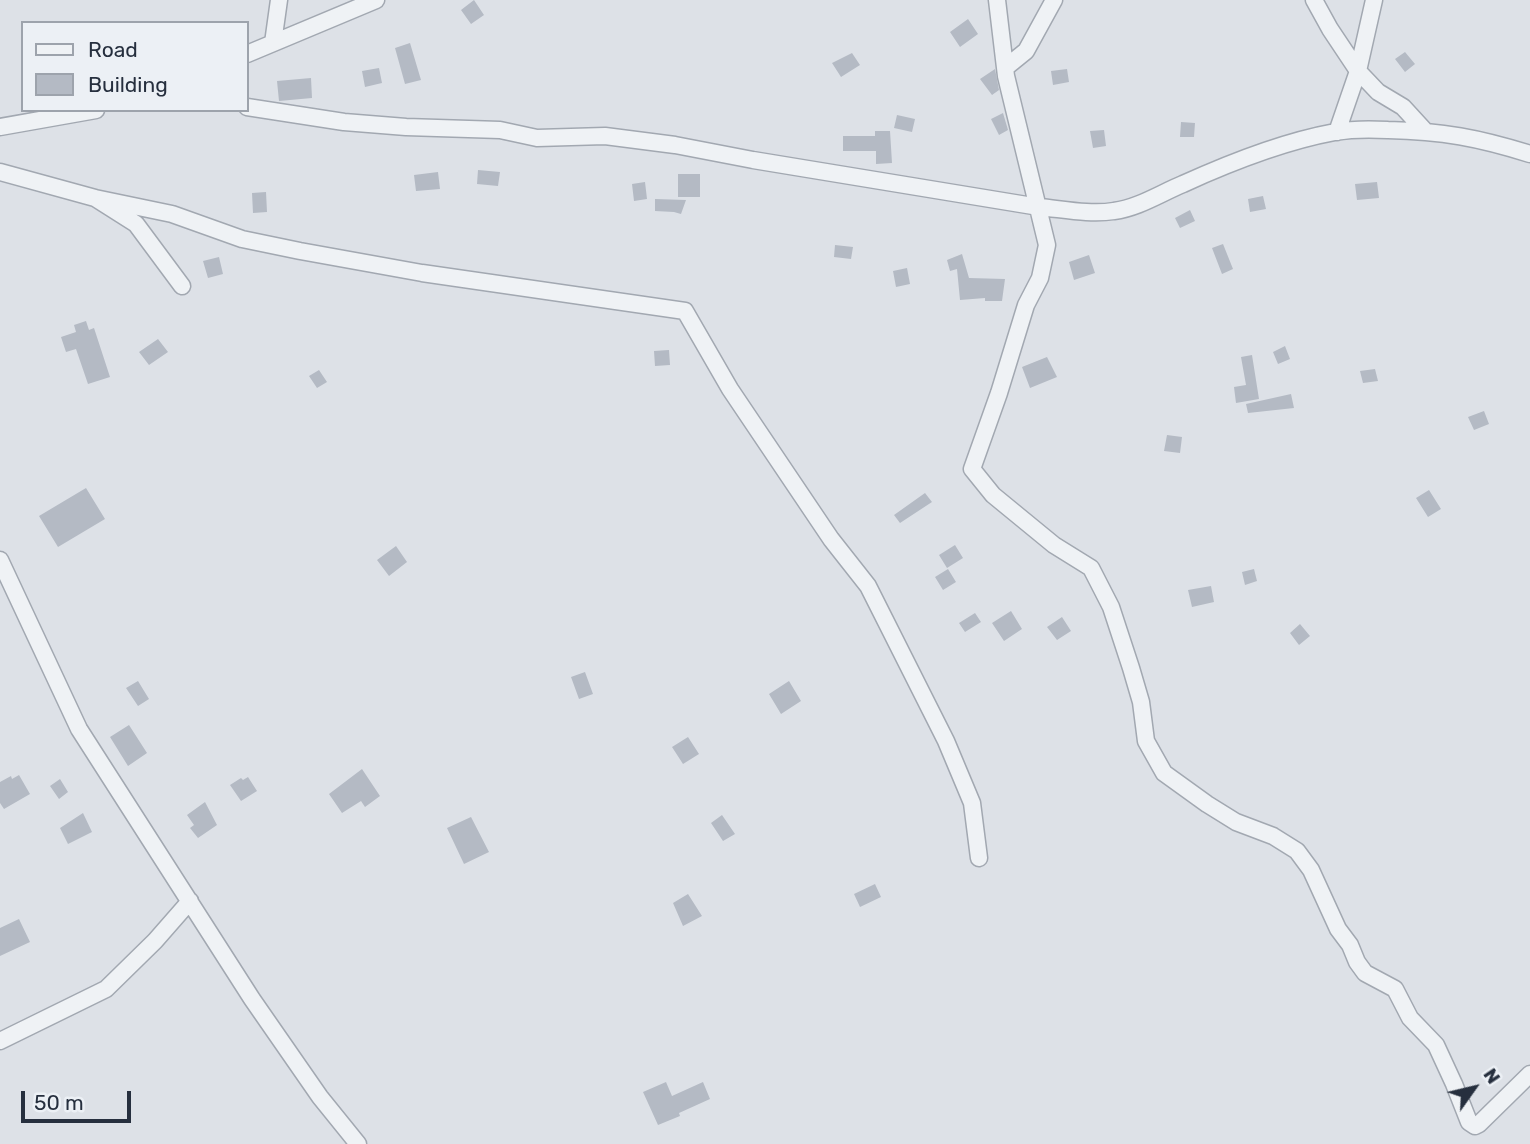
<!DOCTYPE html>
<style>
body{margin:0}
#map{position:relative;width:1530px;height:1144px;overflow:hidden;background:#dde1e7;font-family:Rubik,sans-serif}
canvas{display:block}
.legend{position:absolute;left:21px;top:21px;width:228px;height:91px;box-sizing:border-box;background:#ecf0f5;border:2px solid #9da3ac;margin:0;padding:9px 12px;list-style:none;font-size:21px;color:#262f3e}
.legend li{display:flex;align-items:center;gap:14px;height:35px}
.legend b{width:35px;border:2px solid #9da3ac}
.north{position:absolute;left:1439px;top:1053px;width:70px;height:70px;-webkit-text-stroke:5px #ecf0f5;paint-order:stroke;rotate:56deg;font-size:19px;font-weight:700;line-height:28px;text-align:center;color:#262f3e}
.north::after{content:'';display:block;margin:auto;width:24px;height:32px;background:#262f3e;clip-path:polygon(50% 0,100% 100%,50% 72%,0 100%)}
.scale{position:absolute;left:21px;top:1091px;width:110px;height:32px;box-sizing:border-box;border:4px solid #262f3e;border-top:0;padding-left:9px;font-size:21px;line-height:24px;white-space:nowrap;color:#262f3e;-webkit-text-stroke:5px #ecf0f5;paint-order:stroke}
</style>
<div id="map">
<canvas width="1530" height="1144"></canvas>
<ul class="legend">
<li><b style="height:9px;background:#eff2f5"></b>Road</li>
<li><b style="height:19px;background:#b4bac4"></b>Building</li>
</ul>
<div class="north">N</div>
<div class="scale">50 m</div>
</div>
<script>
const ctx = document.querySelector('canvas').getContext('2d');
ctx.lineJoin = 'round';
function paint(path, color) {
  ctx.fillStyle = color;
  ctx.fill(path, 'evenodd');
}
function strokePath(path, color, width, dash) {
  ctx.strokeStyle = color;
  ctx.lineWidth = width;
  ctx.lineCap = dash ? 'butt' : 'round';
  ctx.setLineDash(dash || []);
  ctx.stroke(path);
}
const building = new Path2D(`
 M474 0 484 15 471 24 461 10Z
 M968 19 978 34 960 47 950 32Z
 M410 43 421 80 405 84 395 48Z
 M1405 52 1415 64 1405 72 1395 59Z
 M852 53 860 65 841 77 832 63Z
 M379 68 382 83 365 87 362 71Z
 M995 69 999 90 992 95 980 79Z
 M1067 69 1069 82 1053 85 1051 71Z
 M311 78 312 98 279 101 277 81Z
 M1003 113 1008 130 999 135 991 119Z
 M897 115 915 119 912 132 894 128Z
 M1181 122 1195 123 1194 137H1180Z
 M1104 130 1106 146 1093 148 1090 131Z
 M875 131H890L892 163 876 164V151H843V136H875Z
 M478 170 500 172 498 186 477 184Z
 M438 172 440 189 416 191 414 175Z
 M678 174H700V197H678Z
 M645 182 647 199 634 201 632 184Z
 M1377 182 1379 198 1357 200 1355 184Z
 M266 192 267 212 253 213 252 193Z
 M1263 196 1266 209 1250 212 1248 199Z
 M655 199 686 200 681 214 674 212 655 211Z
 M1190 210 1195 221 1180 228 1175 218Z
 M1223 244 1233 269 1222 274 1212 248Z
 M835 245 853 247 851 259 834 257Z
 M962 254 969 278 1005 279 1002 301H985V298L960 300 957 269 950 271 947 260Z
 M1089 255 1095 273 1074 280 1069 262Z
 M219 257 223 274 208 278 203 261Z
 M907 268 910 284 896 287 893 271Z
 M86 321 89 330 94 328 110 377 88 384 76 349 66 352 61 337 76 332 74 325Z
 M158 339 168 352 149 365 139 352Z
 M1285 346 1290 359 1278 364 1273 352Z
 M669 350 670 365 655 366 654 351Z
 M1252 355 1259 399 1236 403 1234 387 1246 385 1241 357Z
 M1047 357 1057 377 1030 388 1022 367Z
 M1375 369 1378 381 1363 383 1360 371Z
 M319 370 327 382 317 388 309 376Z
 M1291 394 1294 408 1248 413 1246 404Z
 M1484 411 1489 424 1474 430 1468 417Z
 M1167 435 1182 437 1180 453 1164 451Z
 M86 488 105 519 58 547 39 516Z
 M1429 490 1441 509 1428 517 1416 498Z
 M925 493 932 502 900 523 894 515Z
 M955 545 963 558 947 568 939 555Z
 M396 546 407 562 389 576 377 560Z
 M948 569 956 582 943 590 935 577Z
 M1254 569 1257 581 1245 585 1242 572Z
 M1211 586 1214 602 1192 607 1188 590Z
 M1011 611 1022 629 1004 641 992 623Z
 M975 613 981 622 965 632 959 623Z
 M1062 617 1071 631 1057 640 1047 627Z
 M1300 624 1310 636 1299 645 1290 633Z
 M585 672 593 694 579 699 571 677Z
 M138 681 149 699 138 706 126 688Z
 M789 681 801 701 781 714 769 694Z
 M129 725 147 753 128 766 110 737Z
 M688 737 699 754 683 764 672 747Z
 M362 769 380 796 365 807 361 801 342 813 329 794Z
 M19 775 30 794 4 809 0 803V782L11 776 12 779Z
 M248 777 257 791 241 801 230 785 241 778 243 780Z
 M60 779 68 792 59 799 50 786Z
 M205 802 217 825 198 838 190 828 194 825 187 815Z
 M83 813 92 832 68 844 60 828Z
 M722 815 735 834 723 841 711 823Z
 M471 817 489 852 464 864 447 828Z
 M875 884 881 897 860 907 854 894Z
 M688 894 702 916 683 926 673 903Z
 M19 919 30 942 0 956V928Z
 M666 1082 672 1096 703 1082 710 1099 679 1113 680 1116 658 1125 643 1092Z`);
const minor = new Path2D(`
 M997 0 1006 76 1047 245 1040 278 1026 305 999 393 972 469 993 495 1054 545 1091 568 1111 607 1131 668 1141 702 1146 741 1164 773 1207 804 1236 822 1273 836 1297 851 1311 870 1338 929 1350 945 1357 962 1365 973 1395 989 1410 1018 1436 1045 1454 1084 1469 1122 1475 1126 1479 1124 1530 1074
 M1314 0 1330 29 1358 71 1378 92 1403 107 1425 131
 M273 43 279 0
 M247 54 376 0
 M1005 68 1026 51 1054 0
 M247 107 344 122 406 127 500 130 537 138 605 136 675 145 753 160 1039 207C1062 209 1090 215 1114 211 1138 208 1161 193 1183 184 1229 163 1286 141 1335 132 1352 129 1371 129 1388 130 1442 131 1479 138 1530 154
 M0 127 96 110
 M1337 132 1358 71 1374 0
 M0 172 95 198 136 224 182 286
 M95 198 172 214 242 239 300 251 422 273 685 311 730 389 831 539 868 586 946 741 972 803 979 858
 M0 560 79 729 252 999 320 1097 358 1144
 M0 1041 106 989 155 941 190 901`);
paint(building, '#b4bac4');
strokePath(minor, '#a2a8b1', 19);
strokePath(minor, '#eff2f5', 16);
</script>
